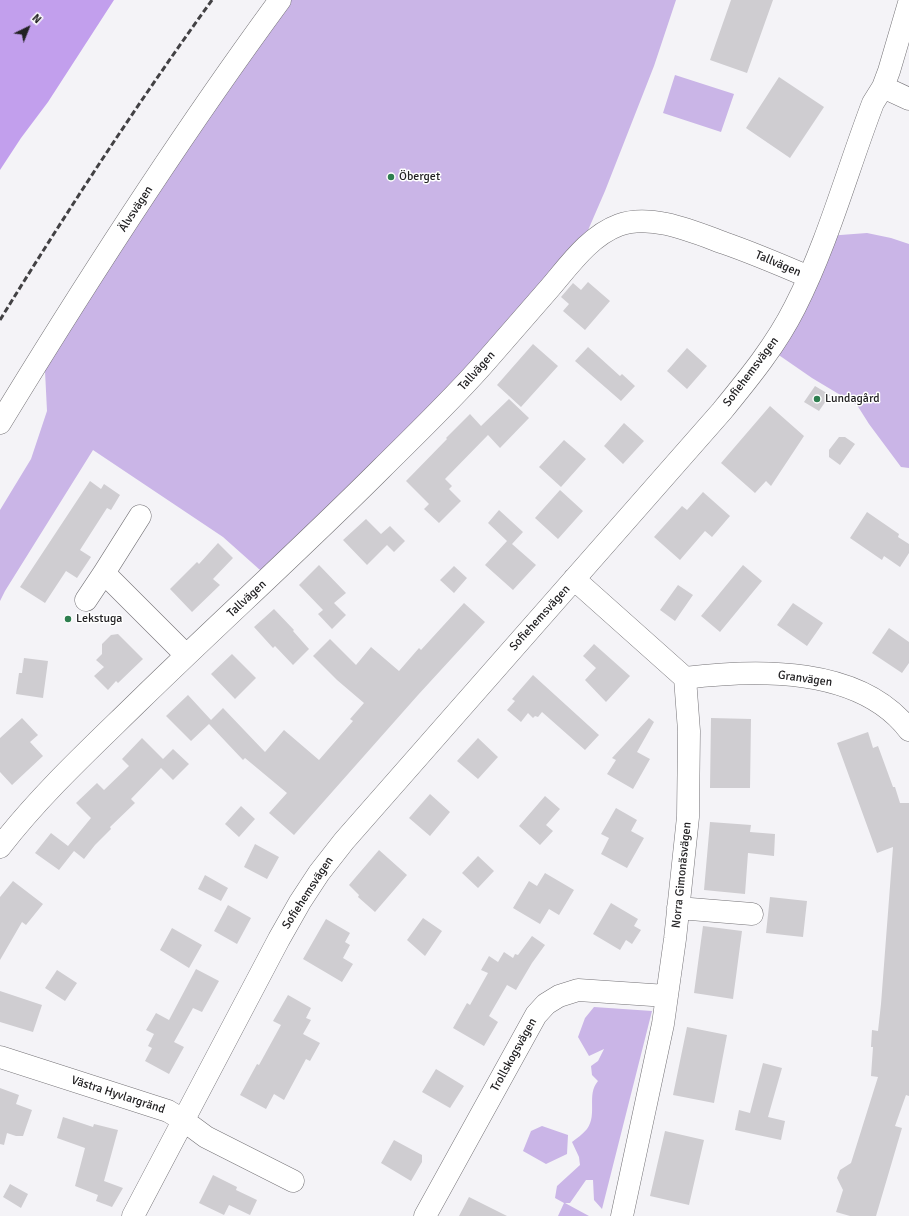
<!DOCTYPE html>
<meta charset="utf-8">
<style>
body{margin:0}
#map{position:relative;width:909px;height:1216px;overflow:hidden;background:#f4f3f7;font-family:Signika,sans-serif}
canvas{display:block}
.north{position:absolute;left:8px;top:8px;width:40px;height:40px;-webkit-text-stroke:3px #fff;paint-order:stroke;rotate:43deg;font-size:11px;font-weight:700;line-height:16px;text-align:center;color:#222123}
.north::after{content:'';display:block;margin:auto;width:14px;height:18px;background:#222123;clip-path:polygon(50% 0,100% 100%,50% 72%,0 100%)}
</style>
<div id="map">
<canvas width="909" height="1216"></canvas>
<div class="north">N</div>
</div>
<script>
const ctx = document.querySelector('canvas').getContext('2d');
ctx.lineJoin = 'round';
function paint(path, color) {
  ctx.fillStyle = color;
  ctx.fill(path, 'evenodd');
}
function strokePath(path, color, width, dash) {
  ctx.strokeStyle = color;
  ctx.lineWidth = width;
  ctx.lineCap = dash ? 'butt' : 'round';
  ctx.setLineDash(dash || []);
  ctx.stroke(path);
}
function drawText(font, color, halo, rows, align = 'center') {
  ctx.font = font + ' Signika,sans-serif';
  ctx.lineWidth = 3;
  ctx.setLineDash([]);
  ctx.textBaseline = 'middle';
  ctx.strokeStyle = halo;
  ctx.fillStyle = color;
  for (const [text, x, y, turn = 0] of rows) {
    ctx.save();
    ctx.translate(x, y);
    ctx.rotate((+turn || 0) * Math.PI / 180);
    ctx.textAlign = isNaN(turn) ? turn : align;
    if (halo) ctx.strokeText(text, 0, 0);
    ctx.fillText(text, 0, 0);
    ctx.restore();
  }
}
const green = new Path2D(`
 M280 0H676L654 66 605 191 576 258 269 578 223 537 93 450 5 591 0 601V510L31 459 47 411 44 351Z
 M675 75 734 94 721 132 663 113Z
 M867 233 891 238 909 244V468L901 467 869 424 857 405 812 378 770 349 827 236Z
 M594 1007 652 1011 602 1209 594 1200 593 1180H586L570 1203H565L589 1216H558L564 1203 555 1198 557 1186 580 1165 579 1157 572 1142C577 1138 583 1134 587 1129 598 1114 586 1095 598 1081L592 1075 591 1066 598 1061 604 1049 589 1056 578 1037 585 1018Z
 M542 1126 568 1135 567 1154 546 1164 523 1151 531 1131Z`);
const water = new Path2D(`
 M0 0H114L48 102 21 138 0 170Z`);
const building = new Path2D(`
 M731 0H773L747 73 710 60Z
 M779 77 824 107 790 158 746 128Z
 M588 282 610 301 585 330 563 311 569 304 561 297 573 283 581 290Z
 M533 344 558 366 521 407 497 385Z
 M588 347 620 376 622 374 635 386 621 401 575 361Z
 M687 348 707 366 687 389 667 371Z
 M815 386 830 395 819 411 804 402Z
 M509 399 529 418 500 448 488 435 445 479 452 486 449 489 461 501 439 523 424 509 429 504 406 481 447 439 446 438 470 414 481 426Z
 M770 406 804 436 771 486 766 481 755 493 721 463Z
 M624 423 644 441 623 464 604 446Z
 M839 437H845L855 444 840 465 829 457V450Z
 M564 440 586 459 561 487 539 467Z
 M90 481 101 489 104 484 120 495 111 510 107 508 80 550 91 557 77 578 66 571 45 603 20 587Z
 M560 490 583 511 558 539 535 518Z
 M703 492 730 516 712 537 705 531 680 560 654 537 682 506 687 510Z
 M499 510 523 532 512 544 536 565 513 590 485 565 507 541 488 523Z
 M867 512 899 534 898 537 909 544V553L900 567 884 556 882 560 850 538Z
 M366 519 381 534 390 526 405 541 394 552 387 545 367 565 343 540Z
 M218 543 233 558 213 579 220 585 192 612 170 589 197 562 199 564Z
 M319 565 346 593 334 603 346 615 332 629 318 614 323 610 299 585Z
 M743 565 762 581 720 632 701 616Z
 M454 566 467 578 454 593 440 580Z
 M678 585 693 595 675 621 660 610Z
 M464 603 485 622 418 695 294 835 269 813 287 793 245 758 243 760 209 724 191 741 166 716 188 695 211 720 223 708 265 752 284 730 319 760 353 721 350 719 364 703 337 680 313 656 330 639 356 665 371 647 399 671 419 648 421 650Z
 M793 603 823 623 807 646 777 625Z
 M274 609 294 630 293 631 309 649 293 665 275 646 273 648 254 627Z
 M889 628 909 642V663L902 673 872 653Z
 M118 634 143 659 118 683 116 681 108 690 94 676 104 667 96 660 102 654V644L111 635Z
 M594 644 630 676 606 702 585 680 596 668 583 656Z
 M232 654 256 678 235 699 211 674Z
 M24 658 48 661 43 698 16 694 19 673H22Z
 M533 675 599 735 585 750 542 712 538 717 535 716 533 718 528 713 521 722 507 710 515 701 512 699Z
 M22 718 38 735 30 742 43 756 12 785 0 772V738Z
 M649 718 654 722 637 752 650 759 633 789 607 774 616 760 612 758Z
 M711 718 751 719 750 788H710Z
 M868 732 873 748 878 746 893 787H895L900 803H909V1096L906 1095 895 1126 902 1128 876 1216H850L836 1212 843 1190 837 1178 840 1170 851 1163 878 1077 871 1076 873 1047H871L872 1030 878 1031 881 1004 893 847 877 853 837 743Z
 M142 738 163 759 173 749 189 764 173 780 161 768 131 799 135 803 110 827 111 829 95 845 84 859 74 851 59 870 35 853 51 833 68 846 91 818 76 803 97 783 104 790 129 766 122 759Z
 M478 738 498 757 478 779 457 761Z
 M430 794 450 812 430 836 409 818Z
 M545 796 560 809 546 825 553 831 540 845 519 826Z
 M241 806 255 819 239 837 225 824Z
 M616 808 637 820 631 831 644 838 627 868 601 854 609 838 601 834Z
 M710 822 751 825 750 832 775 834 774 856 748 853 745 894 704 890Z
 M255 844 279 857 267 879 244 867Z
 M379 850 407 875 375 912 358 897 359 895 349 885Z
 M478 856 494 871 478 888 462 873Z
 M545 873 574 890 559 915 549 909 540 924 513 908 529 881 537 886Z
 M205 875 228 888 221 901 198 889Z
 M13 881 43 904 26 925 22 922 0 960V897Z
 M770 897 807 901 803 937 766 933Z
 M611 903 638 919 634 926 641 930 632 944 626 940 620 950 593 934Z
 M228 905 251 918 237 944 214 931Z
 M423 918 442 931 425 956 407 940Z
 M326 919 350 933 345 942 350 945 343 958 353 964 342 982 303 959Z
 M703 926 742 931 733 999 694 993Z
 M172 928 202 945 189 968 160 950Z
 M532 936 545 945 532 963 516 990 507 985 489 1016 498 1022 484 1046 453 1028 467 1003 470 1005 488 973 481 970 489 956 498 962 504 952 513 958 515 954 518 955Z
 M196 969 219 981 202 1012 193 1008 174 1042 184 1047 169 1074 145 1061 152 1048 148 1046 154 1034 146 1030 156 1013 169 1020Z
 M57 970 77 983 65 1001 45 988Z
 M0 991 42 1005 33 1032 0 1022Z
 M288 995 311 1008 306 1018 311 1020 303 1034 320 1043 310 1061 306 1059 284 1100 274 1094 266 1109 240 1095 257 1064 259 1065 281 1025 273 1021Z
 M687 1027 727 1035 714 1103 673 1095Z
 M763 1063 782 1068 768 1117 785 1121 781 1140 735 1130 739 1110 750 1113Z
 M436 1069 464 1086 450 1108 422 1092Z
 M0 1088 19 1095 16 1104 32 1110 23 1136H16L7 1133 4 1145 0 1144Z
 M63 1117 93 1127 94 1124 118 1130 104 1181 123 1188 112 1207 96 1201 98 1195 75 1186 85 1148 57 1138Z
 M665 1131 704 1140 689 1205 650 1196Z
 M394 1140 422 1155V1162L411 1181 381 1163Z
 M213 1175 237 1187 236 1190 257 1200 250 1215 229 1205 224 1215 199 1203Z
 M10 1184 28 1194 21 1208 3 1197Z
 M469 1197 507 1216H459Z`);
const minor = new Path2D(`
 M883 87 909 99
 M104 573 186 655
 M574 579 685 678 689 731 688 817 675 939 663 1024 622 1216
 M86 600 104 573 140 516
 M685 678C757 669 860 666 909 730
 M0 847C41 794 90 749 138 702 219 623 302 548 381 469 417 433 454 398 487 360 507 337 528 313 548 290 568 267 589 236 619 225 651 213 694 232 724 243 753 253 781 265 809 277
 M678 908 752 914
 M0 1057 168 1111 183 1120 206 1137 293 1181
 M133 1216 279 939 300 902 319 873 344 841 722 411C749 378 776 345 795 307 828 242 847 171 873 103L883 87 889 71 909 3
 M425 1216 536 1015 546 1004 559 996 578 990 667 996`);
const major = new Path2D(`
 M0 423C88 279 180 136 280 0`);
const rail = new Path2D(`
 M0 320C67 211 137 104 212 0`);
const markers = [
 [391,177,4,"#2e7e4f"],
 [817,399,4,"#2e7e4f"],
 [68,619,4,"#2e7e4f"]
];
const poiNames = [
 ["Öberget",399,177],
 ["Lundagård",825,399],
 ["Lekstuga",76,619]
];
const streetNames = [
 ["Älvsvägen",136,209,-57],
 ["Tallvägen",778,264,23],
 ["Tallvägen",477,371,-48],
 ["Sofiehemsvägen",751,372,-53],
 ["Tallvägen",247,599,-43],
 ["Sofiehemsvägen",540,618,-48],
 ["Granvägen",805,679,8],
 ["Norra Gimonäsvägen",682,875,-84],
 ["Sofiehemsvägen",308,893,-57],
 ["Trollskogsvägen",514,1055,-61],
 ["Västra Hyvlargränd",118,1095,18]
];
paint(green, '#cab5e7');
paint(water, '#c29fed');
paint(building, '#cfcdd1');
strokePath(minor, '#747276', 23);
strokePath(major, '#747276', 23);
strokePath(minor, '#fff', 22);
strokePath(major, '#fff', 22);
strokePath(rail, '#424144', 3, [6, 3]);
for (const [x, y, r, color] of markers) {
  const dot = new Path2D();
  dot.arc(x, y, r, 0, 2 * Math.PI);
  ctx.fillStyle = color;
  ctx.fill(dot);
  strokePath(dot, '#fff', 1.5);
}
drawText('12px', '#222123', '#fff', poiNames, 'left');
drawText('12px', '#222123', '#fff', streetNames);
</script>
